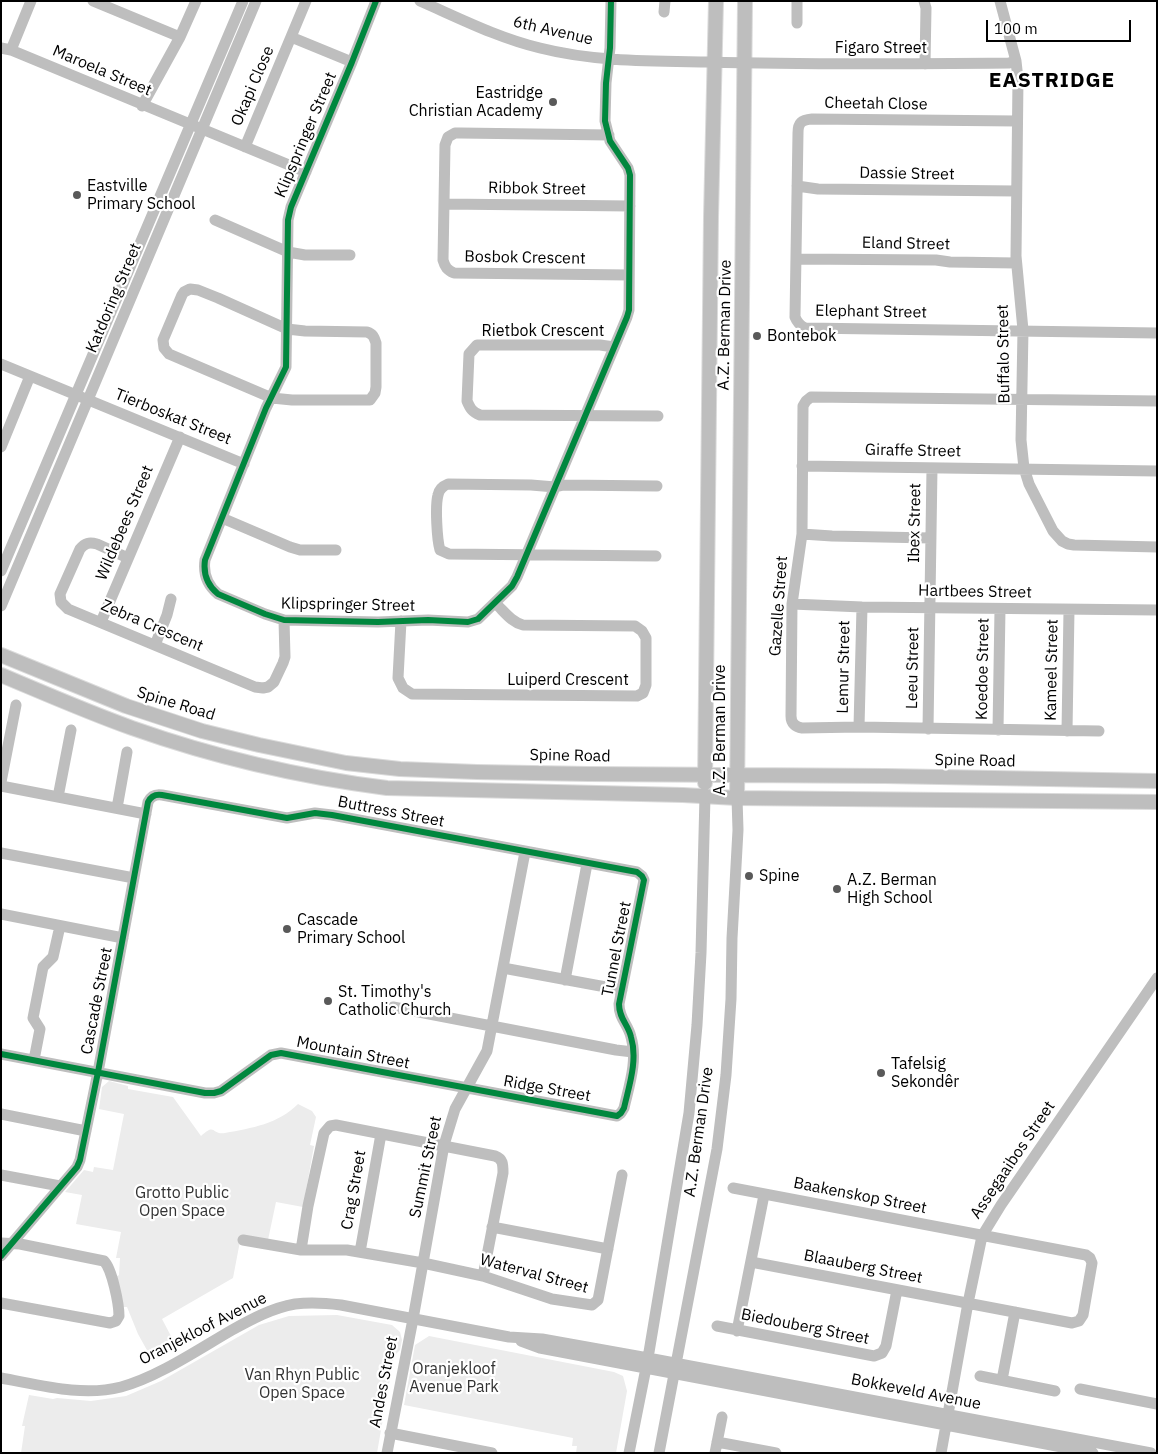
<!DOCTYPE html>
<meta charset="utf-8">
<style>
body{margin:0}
#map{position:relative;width:1158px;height:1454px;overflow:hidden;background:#fff;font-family:"IBM Plex Sans",sans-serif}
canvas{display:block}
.frame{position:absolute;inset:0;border:2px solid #000;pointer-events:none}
.scale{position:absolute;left:986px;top:20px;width:145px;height:22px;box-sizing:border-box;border:2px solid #000;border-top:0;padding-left:6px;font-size:15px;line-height:18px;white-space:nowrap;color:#000;-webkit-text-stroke:4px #fff;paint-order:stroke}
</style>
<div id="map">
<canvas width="1158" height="1454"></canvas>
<div class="frame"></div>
<div class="scale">100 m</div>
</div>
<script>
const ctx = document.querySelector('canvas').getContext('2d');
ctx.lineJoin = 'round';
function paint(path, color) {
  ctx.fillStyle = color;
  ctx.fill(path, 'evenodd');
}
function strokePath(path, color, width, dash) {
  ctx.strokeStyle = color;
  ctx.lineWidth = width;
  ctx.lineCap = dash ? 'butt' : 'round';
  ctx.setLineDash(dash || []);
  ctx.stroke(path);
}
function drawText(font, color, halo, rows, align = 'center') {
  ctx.font = font + ' "IBM Plex Sans",sans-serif';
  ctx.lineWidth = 4.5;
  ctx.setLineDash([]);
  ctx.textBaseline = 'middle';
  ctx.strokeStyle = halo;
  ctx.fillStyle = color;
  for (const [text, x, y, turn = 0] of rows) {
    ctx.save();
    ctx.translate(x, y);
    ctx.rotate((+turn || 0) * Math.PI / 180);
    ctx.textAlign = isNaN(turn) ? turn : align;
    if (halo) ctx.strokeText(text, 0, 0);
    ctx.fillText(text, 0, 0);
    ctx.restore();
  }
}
const green = new Path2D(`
 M109 1081 128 1086V1089L173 1097 201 1136C216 1122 211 1135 225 1133 252 1128 278 1124 298 1104L312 1111 316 1117 310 1145 314 1146 303 1207 276 1202 268 1240 241 1236 233 1278 162 1319 172 1338 168 1341 173 1349 153 1361 138 1334 127 1307H123L116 1277 119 1275 120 1258H116L121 1232 76 1224 82 1195 65 1192 84 1170 93 1172 94 1167 113 1170 124 1114 99 1109 102 1087Z
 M337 1315 392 1325 400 1332 402 1340 400 1350 394 1356 377 1453H21L25 1426H22L29 1395 53 1399 57 1398 91 1401 126 1396 161 1381 259 1325 289 1316Z
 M429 1336 614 1372 623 1376 627 1391 616 1453H576L577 1446H572L573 1438 404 1405 415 1345Z`);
const minor = new Path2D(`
 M93 1 180 37
 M376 1 352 62 291 207 288 220 286 367 266 408 205 560C203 574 207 585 218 594L265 614 284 620 378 622 428 620 468 622 478 619 512 586 517 577 627 317 629 310 630 175 628 168 610 141 605 121 606 83 610 48 611 1
 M420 1C459 18 498 38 540 48 595 62 652 61 709 62 809 65 909 64 1009 63L1016 61
 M924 1 926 8 925 64
 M1000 1 1016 61 1018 79 1016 256 1023 330 1021 440 1024 468 1029 484 1053 531 1062 541 1068 544 1074 545 1157 547
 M664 12 665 1
 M797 23V1
 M291 37 352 62
 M1 48 11 50 306 172
 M11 50 31 1
 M142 106 180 37 196 1
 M1017 121 812 119C801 120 798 123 798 133L795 317C797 322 799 325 805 328L1157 333
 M609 135 460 133H455L448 137 445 145 443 260C445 267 447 270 454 273L629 275
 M245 147 306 1
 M797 186 818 189 1016 191
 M444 204 630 206
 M215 220 288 252 305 255H350
 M796 259 936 260 950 262 1016 263
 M190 289 198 290 218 298 287 329 305 331 367 332C373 334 374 337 376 343V387L375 393 370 400H292L272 398 169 354 164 348 163 340 182 295 184 292Z
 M614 347 600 345H477L469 354 467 401C470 408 472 412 480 415L658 416
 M1 364 244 464
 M1 447 30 376
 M802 466 1157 471
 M222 518 290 547 300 550H336
 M802 534 832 536 931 538
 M656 556 449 554 440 550C437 540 435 506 438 495 439 489 443 486 448 484L531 485 555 487 564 485 657 486
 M128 558 97 544C89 542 85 543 80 549L60 594 61 602 68 609 255 687 263 688 268 687 274 682 283 663 285 657 284 620
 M1 571 243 1
 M792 604 862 607 1157 610
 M1 606 256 1
 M401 621 398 678 403 688 412 694 637 696 643 693 646 685V638L642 631 635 626 523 625C511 622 504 611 495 603
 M101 622 180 437
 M155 645 167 615 171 599
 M859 727 862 607
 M928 729 932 468
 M998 730 1000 609
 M1067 731 1069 610
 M1099 731 859 727 802 728C795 727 791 723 791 716L792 604 802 534 803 406 806 401 811 397 1157 401
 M1 782 16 705
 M1 786 146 814
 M58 797 71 730
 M117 808 127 752
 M1 853 134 878
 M1 914 123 938
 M503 968 622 990
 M565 980 587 864
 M393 1007 616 1050 633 1052
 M1 1054C69 1067 137 1080 205 1093H214L221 1091 271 1055 281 1053 617 1116 621 1113 624 1108C629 1086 638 1060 631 1037 628 1024 619 1019 619 1004L644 880 642 876 637 872 332 815 315 813 287 818 162 795C156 794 151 796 148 802L98 1072 80 1160 77 1167 1 1256
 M34 1060 40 1029 33 1018 43 967 53 957 60 926
 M1 1114 86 1131
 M1 1175 60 1186
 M733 1188 1086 1255 1090 1258 1092 1263 1083 1315 1079 1321 1072 1323 751 1262
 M492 1227 608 1249
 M243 1240 301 1250H347L423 1263 483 1276 552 1299 592 1305 598 1300 622 1175
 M1 1243 20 1244 104 1261C112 1269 119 1304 119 1316L116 1321 110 1323 1 1303
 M301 1250 308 1206 324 1133 330 1126 336 1125 495 1156C503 1159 503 1164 503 1173L483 1276
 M360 1252 381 1134
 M717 1326 874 1356 882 1353 886 1346 897 1290
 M737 1331 764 1195
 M521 1341 540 1348 1093 1453
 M980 1376 1055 1391
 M1 1378C40 1385 82 1397 121 1387 158 1377 199 1349 232 1330 252 1319 272 1308 295 1304 311 1302 325 1303 341 1305L509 1337 542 1339 648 1358 1151 1453
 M1002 1380 1015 1312
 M1080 1389 1157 1404
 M390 1433 492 1453
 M717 1442 776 1453
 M387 1453 413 1319 444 1145 455 1109 487 1051 525 852
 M629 1453 648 1358 689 1113 697 1025 701 953 705 796
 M659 1453 717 1149 726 1075 731 999 732 938 738 830 737 798
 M715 1453 722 1417
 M941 1453 968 1303 982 1236 1001 1205 1157 978`);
const major = new Path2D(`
 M1 655 126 706 202 731 259 745 346 763 400 769 477 772 589 774 885 776 1157 781
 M1 675C44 693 87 712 132 728 214 757 300 777 387 788L683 795 737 798 1157 802
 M705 783 711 217 716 1
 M737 798 745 1`);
const cycleway = new Path2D(`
 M376 1 352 62 291 207 288 220 286 367 266 408 205 560C203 574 207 585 218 594L265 614 284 620 378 622 428 620 468 622 478 619 512 586 517 577 627 317 629 310 630 175 628 168 610 141 605 121 606 83 610 48 611 1
 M1 1054C69 1067 137 1080 205 1093H214L221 1091 271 1055 281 1053 617 1116 621 1113 624 1108C629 1086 638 1060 631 1037 628 1024 619 1019 619 1004L644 880 642 876 637 872 332 815 315 813 287 818 162 795C156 794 151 796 148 802L98 1072 80 1160 77 1167 1 1256`);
const markers = [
 [553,102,5,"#595959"],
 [77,195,5,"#595959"],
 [757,336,5,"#595959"],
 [749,876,5,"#595959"],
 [837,889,5,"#595959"],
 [287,929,5,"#595959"],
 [328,1001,5,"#595959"],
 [881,1073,5,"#595959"]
];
const streetNames = [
 ["6th Avenue",553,31,13],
 ["Figaro Street",881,48],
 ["Maroela Street",102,71,23],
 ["Okapi Close",253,86,-67],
 ["Cheetah Close",876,104,1],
 ["Klipspringer Street",306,135,-67],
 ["Dassie Street",907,174,1],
 ["Ribbok Street",537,189,1],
 ["Eland Street",906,244,1],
 ["Bosbok Crescent",525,258,1],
 ["Katdoring Street",114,298,-67],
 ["Elephant Street",871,312,1],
 ["A.Z. Berman Drive",725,325,-89],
 ["Rietbok Crescent",543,331],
 ["Buffalo Street",1004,354,-91],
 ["Tierboskat Street",173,417,22],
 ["Giraffe Street",913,451,1],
 ["Wildebees Street",125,523,-67],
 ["Ibex Street",915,523,-89],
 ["Hartbees Street",975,592,1],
 ["Klipspringer Street",348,605,1],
 ["Gazelle Street",779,606,-86],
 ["Zebra Crescent",152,626,23],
 ["Lemur Street",844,667,-89],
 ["Leeu Street",913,668,-89],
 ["Koedoe Street",983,669,-89],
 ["Kameel Street",1052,670,-89],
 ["Luiperd Crescent",568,680],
 ["Spine Road",176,704,17],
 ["A.Z. Berman Drive",720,730,-90],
 ["Spine Road",570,756,1],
 ["Spine Road",975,761,1],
 ["Buttress Street",391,812,11],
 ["Tunnel Street",617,949,-79],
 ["Cascade Street",97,1001,-79],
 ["Mountain Street",353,1053,11],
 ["Ridge Street",547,1089,10],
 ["A.Z. Berman Drive",699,1132,-82],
 ["Assegaaibos Street",1013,1160,-56],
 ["Summit Street",426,1167,-78],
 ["Crag Street",354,1190,-80],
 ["Baakenskop Street",860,1196,11],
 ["Blaauberg Street",863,1267,11],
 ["Waterval Street",534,1274,15],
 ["Biedouberg Street",805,1327,11],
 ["Oranjekloof Avenue",203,1329,-27],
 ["Andes Street",384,1382,-79],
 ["Bokkeveld Avenue",916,1392,11]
];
const poiNames = [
 ["Eastridge",543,93,"right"],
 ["Christian Academy",543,111,"right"],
 ["Eastville",87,186],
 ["Primary School",87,204],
 ["Bontebok",767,336],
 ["Spine",759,876],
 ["A.Z. Berman",847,880],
 ["High School",847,898],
 ["Cascade",297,920],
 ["Primary School",297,938],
 ["St. Timothy's",338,992],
 ["Catholic Church",338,1010],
 ["Tafelsig",891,1064],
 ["Sekondêr",891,1082]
];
const parkNames = [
 ["Grotto Public",182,1193],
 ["Open Space",182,1211],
 ["Oranjekloof",454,1369],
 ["Avenue Park",454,1387],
 ["Van Rhyn Public",302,1375],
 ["Open Space",302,1393]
];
const districtNames = [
 ["EASTRIDGE",1052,81]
];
paint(green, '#ececec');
strokePath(major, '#dbdbdb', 16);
strokePath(minor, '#bebebe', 11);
strokePath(major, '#bebebe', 14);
strokePath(cycleway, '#00873e', 6);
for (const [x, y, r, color] of markers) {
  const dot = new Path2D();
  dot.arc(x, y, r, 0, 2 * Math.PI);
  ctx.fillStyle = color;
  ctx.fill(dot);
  strokePath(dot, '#fff', 2);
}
drawText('16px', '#000', '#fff', streetNames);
drawText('16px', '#000', '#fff', poiNames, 'left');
drawText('16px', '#333', '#fff', parkNames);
ctx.letterSpacing = '1px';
drawText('bold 21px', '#000', '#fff', districtNames);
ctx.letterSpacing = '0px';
</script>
